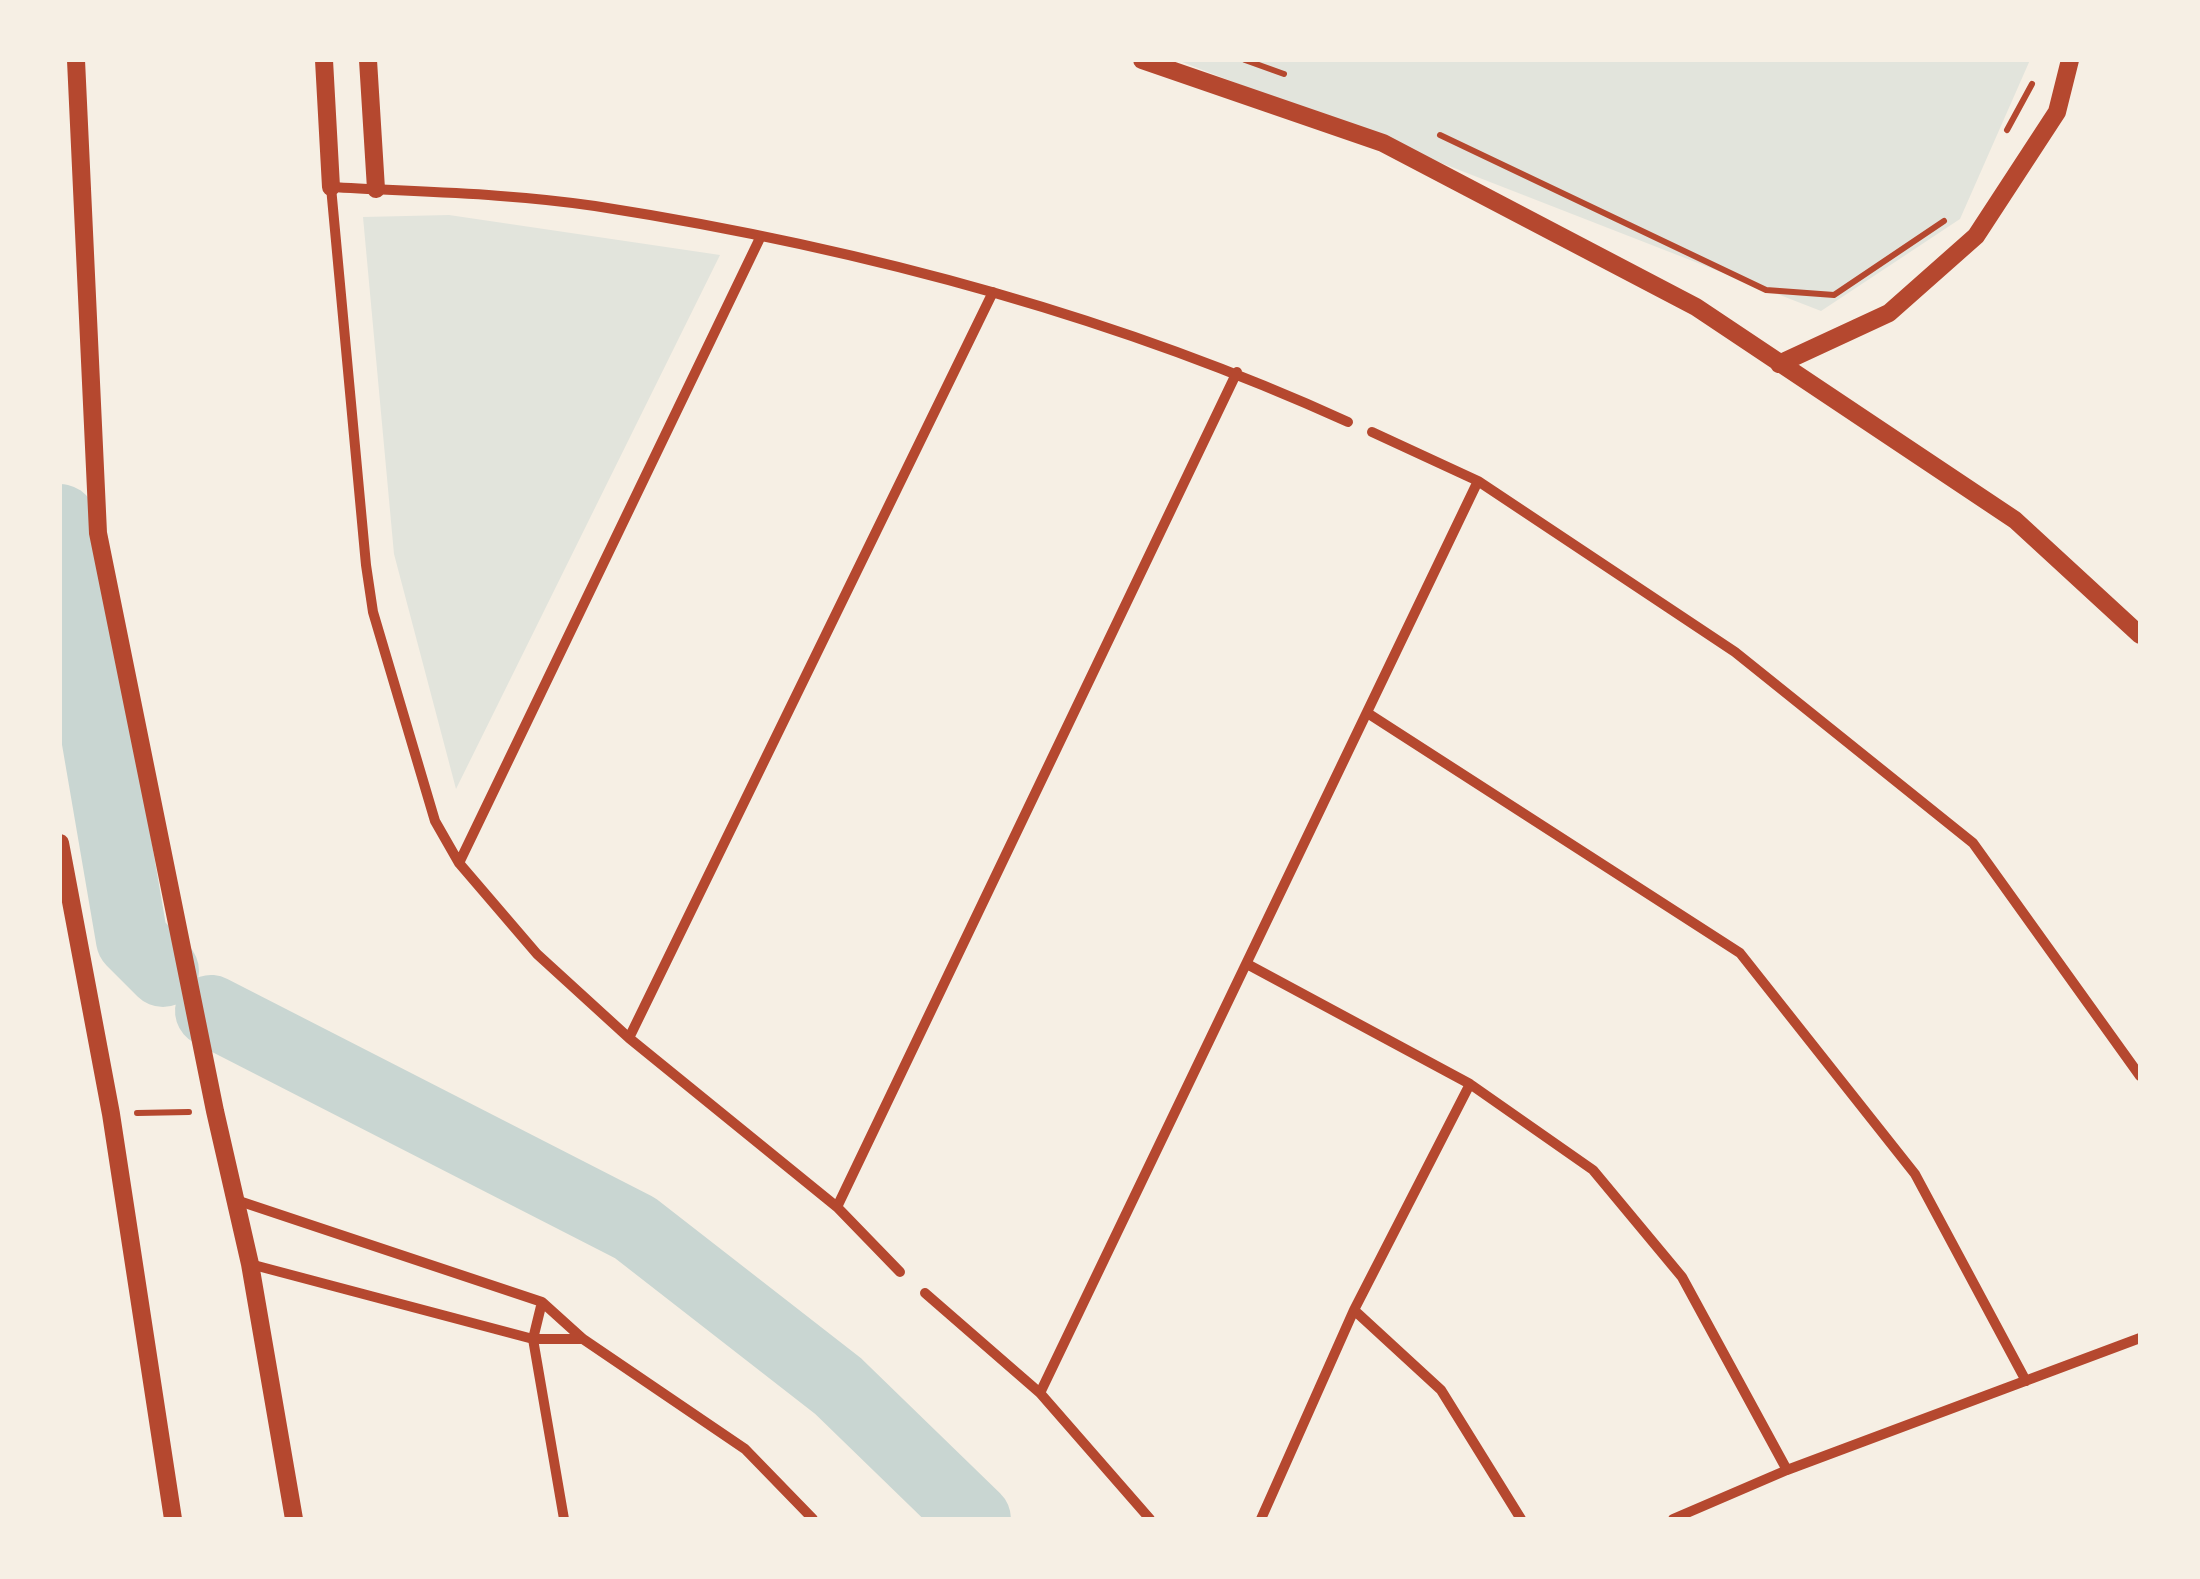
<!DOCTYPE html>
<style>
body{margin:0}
#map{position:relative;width:2200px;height:1579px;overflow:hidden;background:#f6efe4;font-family:"IBM Plex Serif",serif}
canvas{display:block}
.frame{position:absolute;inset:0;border:62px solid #f6efe4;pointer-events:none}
</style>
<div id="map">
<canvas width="2200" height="1579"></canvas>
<div class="frame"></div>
</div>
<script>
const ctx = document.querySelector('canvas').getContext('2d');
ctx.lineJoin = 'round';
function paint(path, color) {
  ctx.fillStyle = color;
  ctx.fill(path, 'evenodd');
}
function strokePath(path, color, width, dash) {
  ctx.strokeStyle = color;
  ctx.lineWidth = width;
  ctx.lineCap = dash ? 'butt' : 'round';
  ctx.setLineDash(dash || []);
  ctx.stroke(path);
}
const green = new Path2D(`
 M1177 60H2030L1960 219 1821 311Z
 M449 215 720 255 456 789 394 554 363 217Z`);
const river = new Path2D(`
 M60 520 132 940 163 971
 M211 1011 635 1228 838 1386 975 1519`);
const path = new Path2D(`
 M1245 60 1284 74
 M2007 130 2032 84
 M1440 135 1766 290 1834 295 1944 221
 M137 1113 189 1112`);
const minor = new Path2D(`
 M1372 432 1478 481 1735 652 1973 843 2140 1076
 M1369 714 1740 953 1915 1174 2026 1381
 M459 863 760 238
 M1247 964 1470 1084 1593 1170 1682 1277 1787 1470
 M629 1038 993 292
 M236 1200 542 1302 583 1339 745 1449 813 1519
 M837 1207 1237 372
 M250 1264 533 1339H582
 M900 1272 837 1207 629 1038 537 954 459 863 435 821 373 612 366 565 331 187C418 192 509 193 595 206 852 246 1111 314 1348 422
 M925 1293 1040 1393 1150 1519
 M542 1302 533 1339 564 1519
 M1354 1310 1441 1390 1521 1519
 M1040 1393 1478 481
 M1261 1519 1354 1310 1470 1084
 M1673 1519 1787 1470 2140 1338`);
const tertiary = new Path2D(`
 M76 60 98 533 215 1111 250 1264 294 1519
 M324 60 331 187
 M368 60 376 189
 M1142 60 1383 143 1696 307 2015 520 2140 635
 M1779 364 1889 313 1976 236 2057 112 2070 60
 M60 843 111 1114 173 1519`);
paint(green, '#e2e4dc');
strokePath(river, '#c9d6d2', 72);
strokePath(path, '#b5482f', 6);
strokePath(minor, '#b5482f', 10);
strokePath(tertiary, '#b5482f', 18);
</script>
